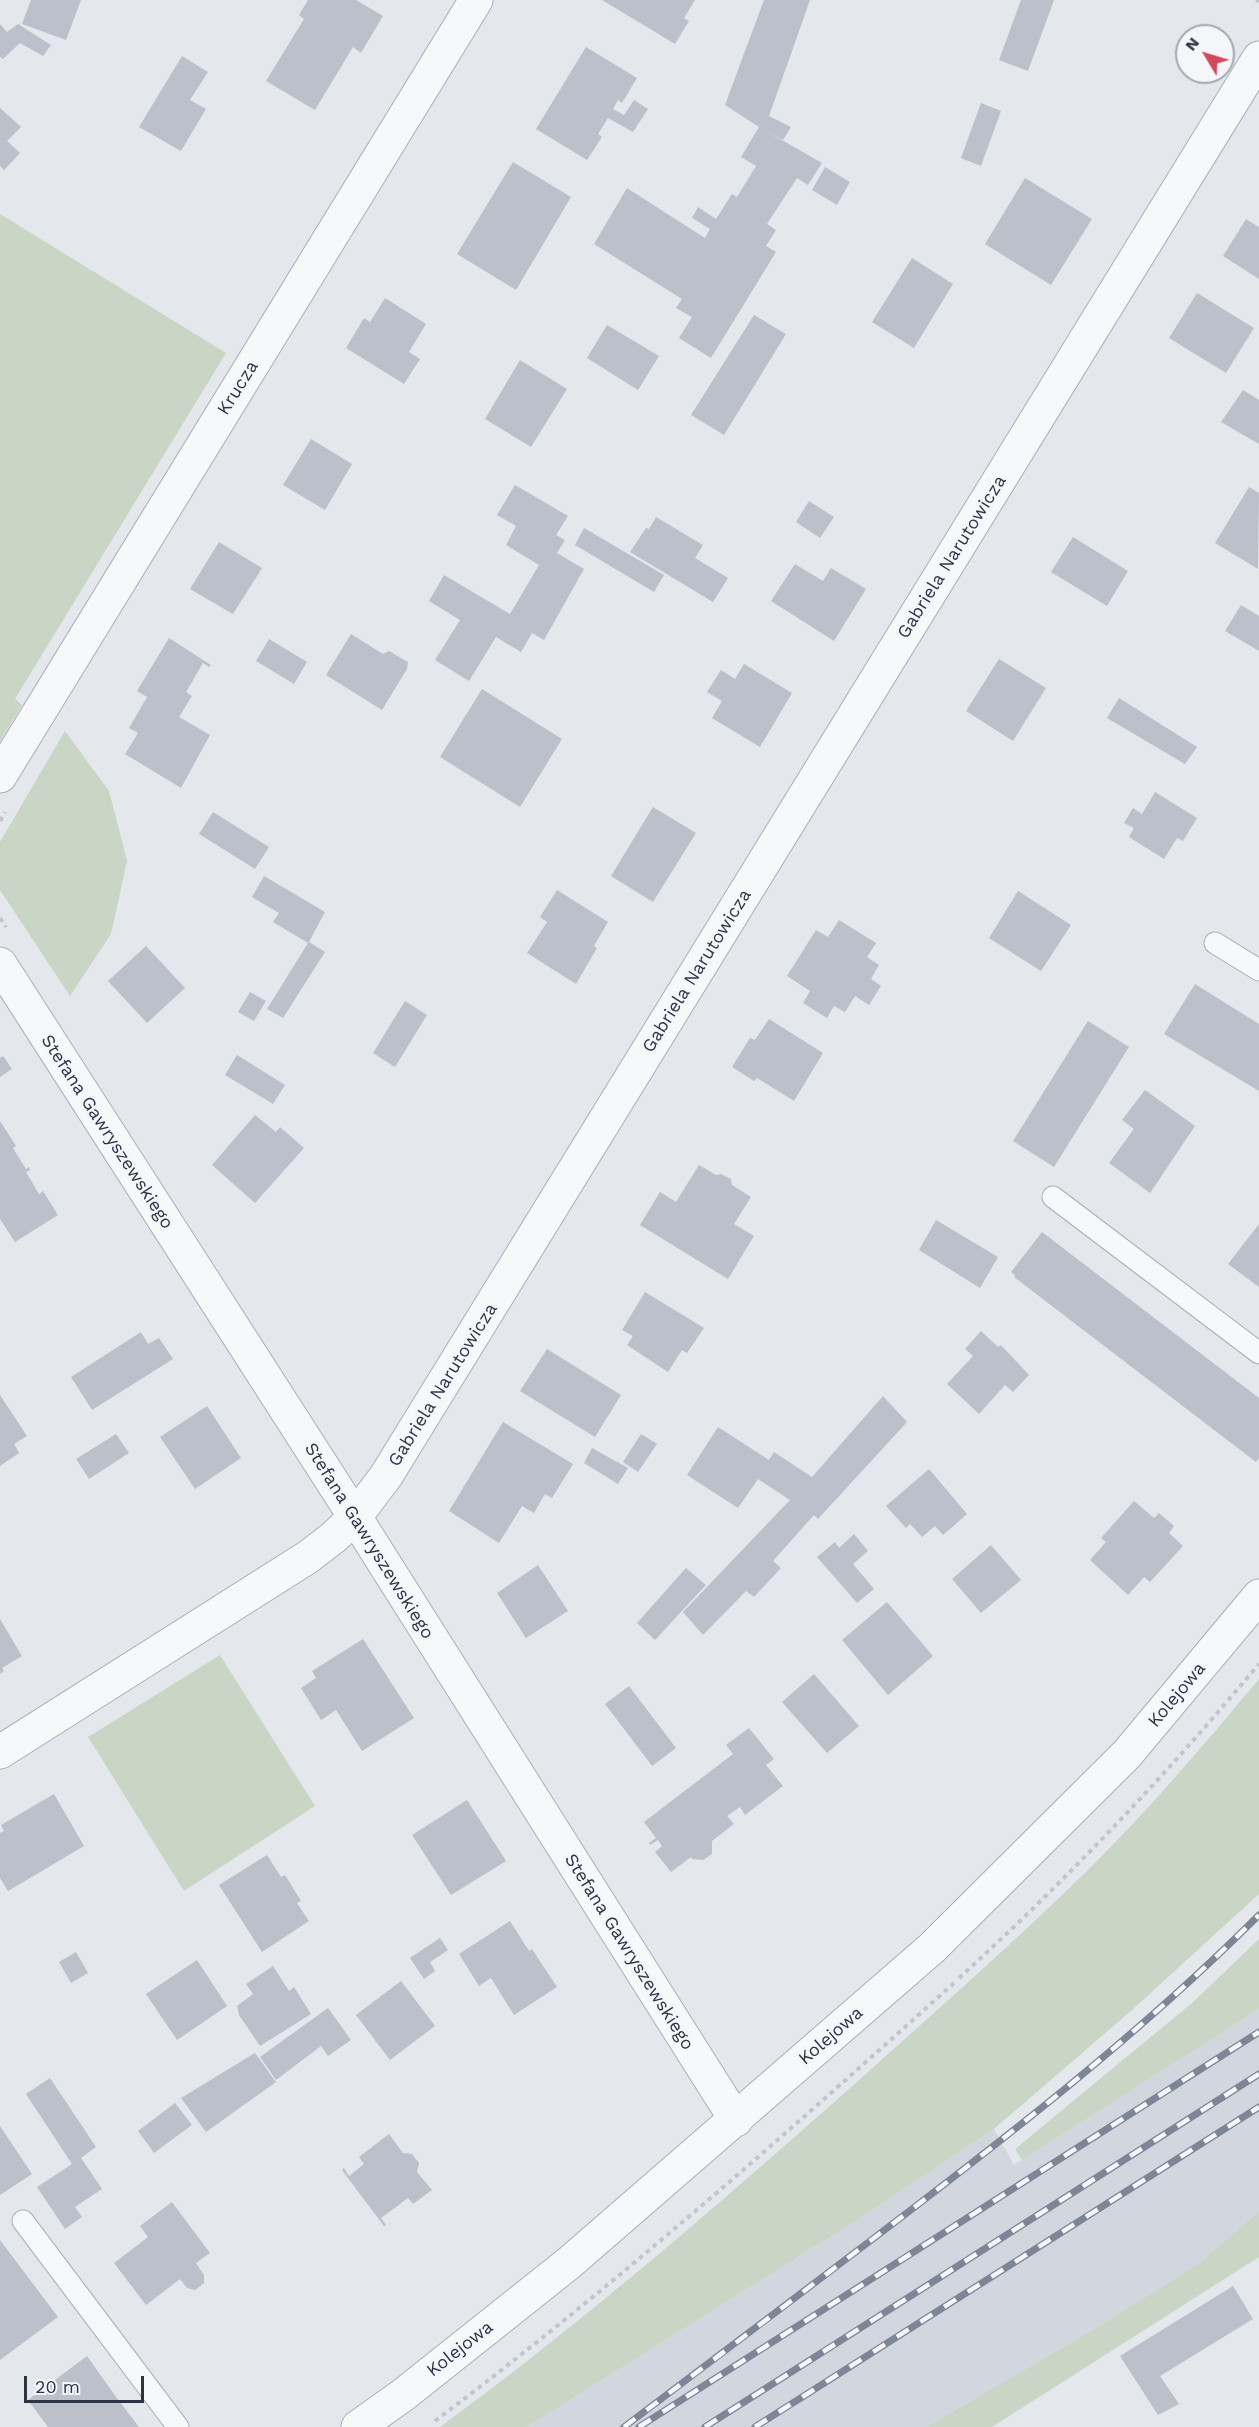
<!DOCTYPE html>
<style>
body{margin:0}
#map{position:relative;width:1259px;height:2427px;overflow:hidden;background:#e4e7ec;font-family:"Work Sans",sans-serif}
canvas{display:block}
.north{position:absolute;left:1175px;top:24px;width:60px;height:60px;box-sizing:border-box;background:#f4f6f9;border:2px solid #a4a8b1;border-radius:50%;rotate:308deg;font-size:16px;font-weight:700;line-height:24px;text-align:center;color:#2b3445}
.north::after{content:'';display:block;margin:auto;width:21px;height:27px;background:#d1495b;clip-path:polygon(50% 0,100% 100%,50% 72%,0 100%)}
.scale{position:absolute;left:24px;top:2376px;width:120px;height:27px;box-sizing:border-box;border:3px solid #2b3445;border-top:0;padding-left:8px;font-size:18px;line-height:21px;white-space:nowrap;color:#2b3445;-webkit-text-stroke:4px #f4f6f9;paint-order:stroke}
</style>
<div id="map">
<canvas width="1259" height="2427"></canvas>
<div class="north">N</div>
<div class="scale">20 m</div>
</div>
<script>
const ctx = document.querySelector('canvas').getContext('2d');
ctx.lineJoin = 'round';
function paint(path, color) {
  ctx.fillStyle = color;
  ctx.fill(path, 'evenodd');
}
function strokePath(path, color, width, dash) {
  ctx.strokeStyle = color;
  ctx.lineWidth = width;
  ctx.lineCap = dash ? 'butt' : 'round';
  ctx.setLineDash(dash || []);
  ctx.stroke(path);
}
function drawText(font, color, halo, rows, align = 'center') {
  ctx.font = font + ' "Work Sans",sans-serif';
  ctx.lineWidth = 6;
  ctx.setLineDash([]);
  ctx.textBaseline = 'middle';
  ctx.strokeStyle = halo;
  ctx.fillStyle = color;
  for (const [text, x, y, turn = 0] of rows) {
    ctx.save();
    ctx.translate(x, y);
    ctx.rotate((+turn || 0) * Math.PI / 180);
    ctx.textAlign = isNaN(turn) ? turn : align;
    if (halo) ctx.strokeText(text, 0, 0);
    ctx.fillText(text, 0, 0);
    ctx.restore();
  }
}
const built = new Path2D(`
 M1259 2009V2211L1199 2263 1101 2325 926 2427H527L873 2210 994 2129 1014 2165Z`);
const green = new Path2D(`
 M0 214 226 353 15 699 22 705 0 741Z
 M65 731 109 791 127 861 111 934 70 996 0 890V842Z
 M220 1655 315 1806 184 1891 88 1737Z
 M1259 1679V1894L1132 2010 994 2129 873 2210 527 2427H440C582 2323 717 2206 849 2089 928 2018 1008 1948 1084 1874 1146 1813 1203 1746 1259 1679Z
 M1259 1939V2009L1022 2160 1015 2149 1192 2003Z
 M1259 2211V2257L992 2427H926L1101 2325 1199 2263Z`);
const building = new Path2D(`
 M31 0H81L66 40 22 24Z
 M308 0H356L383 16 361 53 353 47 315 110 266 81 304 19 299 15Z
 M602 0H695L684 18 689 21 675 44Z
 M764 0H810L769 116 791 127 783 140 766 131 822 163 808 185 797 178 767 224 776 230 766 246 776 252 711 358 679 338 692 317 676 308 682 299 594 244 627 188 705 238 710 229 692 218 698 207 716 219 732 194 737 197 756 166 741 157 759 127 725 105Z
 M1021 0H1054L1028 71 999 60Z
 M0 24 7 32 18 24 51 45 43 56 20 43 3 59 0 57Z
 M586 47 637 78 622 103 618 100 613 109 624 115 634 100 648 109 633 132 608 118 598 134 602 137 587 160 536 129Z
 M182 56 208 72 190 100 206 109 181 151 139 127Z
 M981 103 1001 111 981 166 961 158Z
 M0 108 21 127 7 141 20 153 4 170 0 166Z
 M513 162 571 197 516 290 457 254Z
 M825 167 850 182 837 205 812 190Z
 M1025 178 1092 219 1051 285 985 244Z
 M1246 219 1259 227V279L1223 256Z
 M912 258 953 284 914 348 872 322Z
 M1197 293 1254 328 1226 373 1169 338Z
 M385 298 426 324 409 352 420 359 404 384 346 348 364 318 370 322Z
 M754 315 786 334 724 435 691 415Z
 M607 325 659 356 638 390 587 358Z
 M520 360 567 389 531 447 485 419Z
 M1243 390 1259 400V444L1221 422Z
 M311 439 352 464 325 510 283 485Z
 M515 485 568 516 556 535 565 540 557 553 584 569 544 640 532 633 521 652 496 637 469 681 435 660 460 620 429 601 444 575 510 614 539 565 506 545 516 526 497 515Z
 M1249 487 1259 493 1258 569 1215 543Z
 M809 501 834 517 820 538 796 522Z
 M656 517 703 545 695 558 728 578 713 602 630 552 646 528 649 529Z
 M584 528 664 575 654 592 575 545Z
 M1073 537 1128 571 1107 606 1051 572Z
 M219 542 262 568 233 614 190 589Z
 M795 564 823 581 831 568 866 589 834 641 771 601Z
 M1241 605 1259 616V651L1225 631Z
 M351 634 383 654 389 651 408 662 407 669 382 710 326 675Z
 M169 638 211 665 209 667 203 663 186 692 192 696 179 717 210 735 181 788 125 754 138 733 129 728 147 697 137 691Z
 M269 639 307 662 294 684 256 661Z
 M999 659 1046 688 1013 741 966 711Z
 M744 664 792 693 760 747 712 718 722 701 707 692 721 670 735 679Z
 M482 689 562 739 520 807 440 757Z
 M1119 698 1197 747 1185 764 1107 718Z
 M1155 792 1197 818 1183 841 1177 838 1164 859 1129 837 1134 828 1124 823 1133 808 1142 814Z
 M653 807 696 833 653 902 611 876Z
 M213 812 269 847 255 869 199 834Z
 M264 876 325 912 309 942 325 952 283 1018 267 1009 308 943 273 922 279 913 252 897Z
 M557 890 608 922 594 946 597 948 576 984 527 953 547 922 540 917Z
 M1018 891 1071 925 1041 971 989 938Z
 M839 920 876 943 867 957 879 965 871 979 881 986 869 1005 855 996 845 1012 834 1006 827 1018 803 1003 810 991 787 976 816 930 828 937Z
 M146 946 185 988 147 1023 108 981Z
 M1195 984 1259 1024V1091L1164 1034Z
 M250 992 266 1001 254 1021 238 1012Z
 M405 1001 427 1015 395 1067 373 1053Z
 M769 1019 823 1053 794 1101 757 1078 754 1081 732 1067 750 1038 755 1040Z
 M1088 1021 1129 1047 1054 1167 1013 1141Z
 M237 1055 285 1085 273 1104 225 1075Z
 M3 1056 12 1069 0 1077V1058Z
 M1145 1090 1195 1126 1150 1193 1109 1163 1134 1129 1122 1120Z
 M255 1115 276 1132 280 1127 304 1148 255 1203 212 1165Z
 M0 1121 16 1146 13 1148 26 1169 29 1167 30 1170 26 1172 39 1194 43 1191 58 1215 15 1242 0 1219Z
 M699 1165 716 1175 721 1174 731 1179 732 1185 751 1197 734 1224 754 1236 728 1279 640 1225 660 1192 676 1202Z
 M936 1220 998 1257 980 1288 919 1250Z
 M1259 1224V1287L1228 1264Z
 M1042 1232 1259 1398V1458L1256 1462 1014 1277 1015 1275 1011 1272Z
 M645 1292 704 1328 687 1353 682 1350 668 1372 627 1345 633 1336 622 1330Z
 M981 1331 998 1347 1001 1345 1029 1375 1013 1392 1005 1385 979 1414 947 1384 973 1356 965 1349Z
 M141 1332 148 1344 159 1338 173 1359 92 1410 71 1377Z
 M547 1349 621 1395 595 1437 520 1391Z
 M0 1395 27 1436 14 1444 19 1453 0 1466Z
 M883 1396 907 1422 818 1519 814 1515 773 1561 781 1568 754 1597 746 1591 703 1635 683 1612 790 1500 758 1479 738 1508 687 1475 718 1427 769 1460 774 1452 812 1477Z
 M207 1406 241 1458 195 1489 160 1437Z
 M503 1422 573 1464 552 1498 545 1494 534 1513 522 1506 499 1543 449 1511Z
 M116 1434 129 1453 89 1479 76 1459Z
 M641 1434 657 1444 638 1472 623 1462Z
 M592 1448 628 1468 618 1484 584 1463Z
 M929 1469 967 1514 943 1535 935 1526 922 1537 910 1524 906 1528 886 1506Z
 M1134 1501 1154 1518 1159 1513 1174 1526 1169 1533 1183 1546 1150 1582 1144 1577 1128 1595 1090 1560 1106 1542 1101 1538Z
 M854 1534 868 1551 853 1564 874 1589 857 1603 817 1557 835 1542 839 1548Z
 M991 1545 1021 1580 981 1613 952 1579Z
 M538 1565 568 1611 526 1638 497 1593Z
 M686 1568 706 1585 655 1640 637 1623Z
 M887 1602 933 1656 888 1695 842 1640Z
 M0 1619 22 1656 2 1668 4 1671 0 1674Z
 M363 1639 414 1718 362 1751 336 1710 321 1720 301 1688 316 1678 312 1671Z
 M814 1674 859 1726 827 1753 782 1702Z
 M629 1686 676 1748 652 1766 605 1704Z
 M749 1728 774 1759 766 1765 783 1786 745 1815 740 1807 727 1816 734 1824 712 1841V1854L703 1860 692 1859 691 1857 671 1872 655 1852 662 1846 658 1840 650 1845 649 1843 656 1838 644 1822 733 1754 726 1745Z
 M54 1794 84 1846 8 1891 0 1878V1833L4 1831 1 1825Z
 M467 1800 506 1861 451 1895 412 1835Z
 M267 1855 281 1877 285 1875 301 1901 297 1903 309 1921 262 1952 219 1885Z
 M510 1921 529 1951 532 1949 557 1987 514 2015 491 1978 479 1986 459 1954Z
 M440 1938 448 1950 430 1962 435 1971 424 1979 410 1958Z
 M76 1952 88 1973 71 1983 59 1962Z
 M197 1960 227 2006 177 2040 146 1994Z
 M273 1966 289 1991 294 1987 311 2014 260 2046 239 2015 237 2006 253 1994 246 1984Z
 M401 1981 435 2026 390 2060 356 2015Z
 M328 2008 351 2040 328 2056 321 2046 276 2080 260 2057Z
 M255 2053 276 2082 206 2132 181 2098Z
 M50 2078 96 2147 81 2158 102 2189 75 2207 82 2217 65 2229 37 2187 72 2164 26 2094Z
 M175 2103 192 2125 154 2153 138 2131Z
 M0 2126 32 2174 0 2195Z
 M389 2134 403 2153 412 2154 419 2163 417 2172 432 2190 413 2204 408 2198 381 2218 386 2225 384 2226 342 2170 344 2168 349 2176 364 2164 359 2157Z
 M172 2202 210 2253 196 2263 204 2275V2283L195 2290 187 2288 180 2279 146 2305 114 2263 148 2237 140 2226Z
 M0 2240 58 2317 0 2360Z
 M1233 2286 1253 2319 1160 2376 1179 2404 1158 2415 1120 2356Z
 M87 2356 114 2394 139 2427H48L28 2400Z`);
const path = new Path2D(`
 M1256 0 1259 1
 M0 821 5 812
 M0 918 6 927
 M959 1978C1067 1880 1166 1775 1259 1664
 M435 2421C616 2285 786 2134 954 1983`);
const service = new Path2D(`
 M1215 943 1259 970
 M1053 1197 1259 1353
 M23 2221 178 2427`);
const minor = new Path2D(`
 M0 776 476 0
 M0 964 355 1517 736 2120
 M0 1752 308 1557 334 1537 355 1517 386 1476 1259 58
 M358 2427 403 2395 569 2263 932 1948 1127 1754 1259 1596`);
const rail = new Path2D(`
 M624 2427C708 2364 791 2301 874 2238 1007 2137 1140 2034 1259 1915
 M639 2427 1259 2032
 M705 2427 1259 2074
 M755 2427 1259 2107`);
const streetNames = [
 ["Krucza",238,388,-58],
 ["Gabriela Narutowicza",952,557,-58],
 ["Gabriela Narutowicza",697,971,-58],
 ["Stefana Gawryszewskiego",107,1132,57],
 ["Gabriela Narutowicza",443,1385,-58],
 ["Stefana Gawryszewskiego",369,1541,58],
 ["Kolejowa",1177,1695,-50],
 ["Stefana Gawryszewskiego",629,1952,58],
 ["Kolejowa",831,2036,-41],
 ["Kolejowa",460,2349,-38]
];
paint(built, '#d2d6de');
paint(green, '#c9d6c5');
paint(building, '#bbc0ca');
strokePath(service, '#a9aeb7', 23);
strokePath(minor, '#a9aeb7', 35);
strokePath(path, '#c2c5cb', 4, [4.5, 4.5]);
strokePath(service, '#f7f8fa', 21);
strokePath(minor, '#f7f8fa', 33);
strokePath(rail, '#7d8696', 7);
strokePath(rail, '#f4f6f9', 4.5, [14]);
drawText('18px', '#2b3445', '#f4f6f9', streetNames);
</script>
